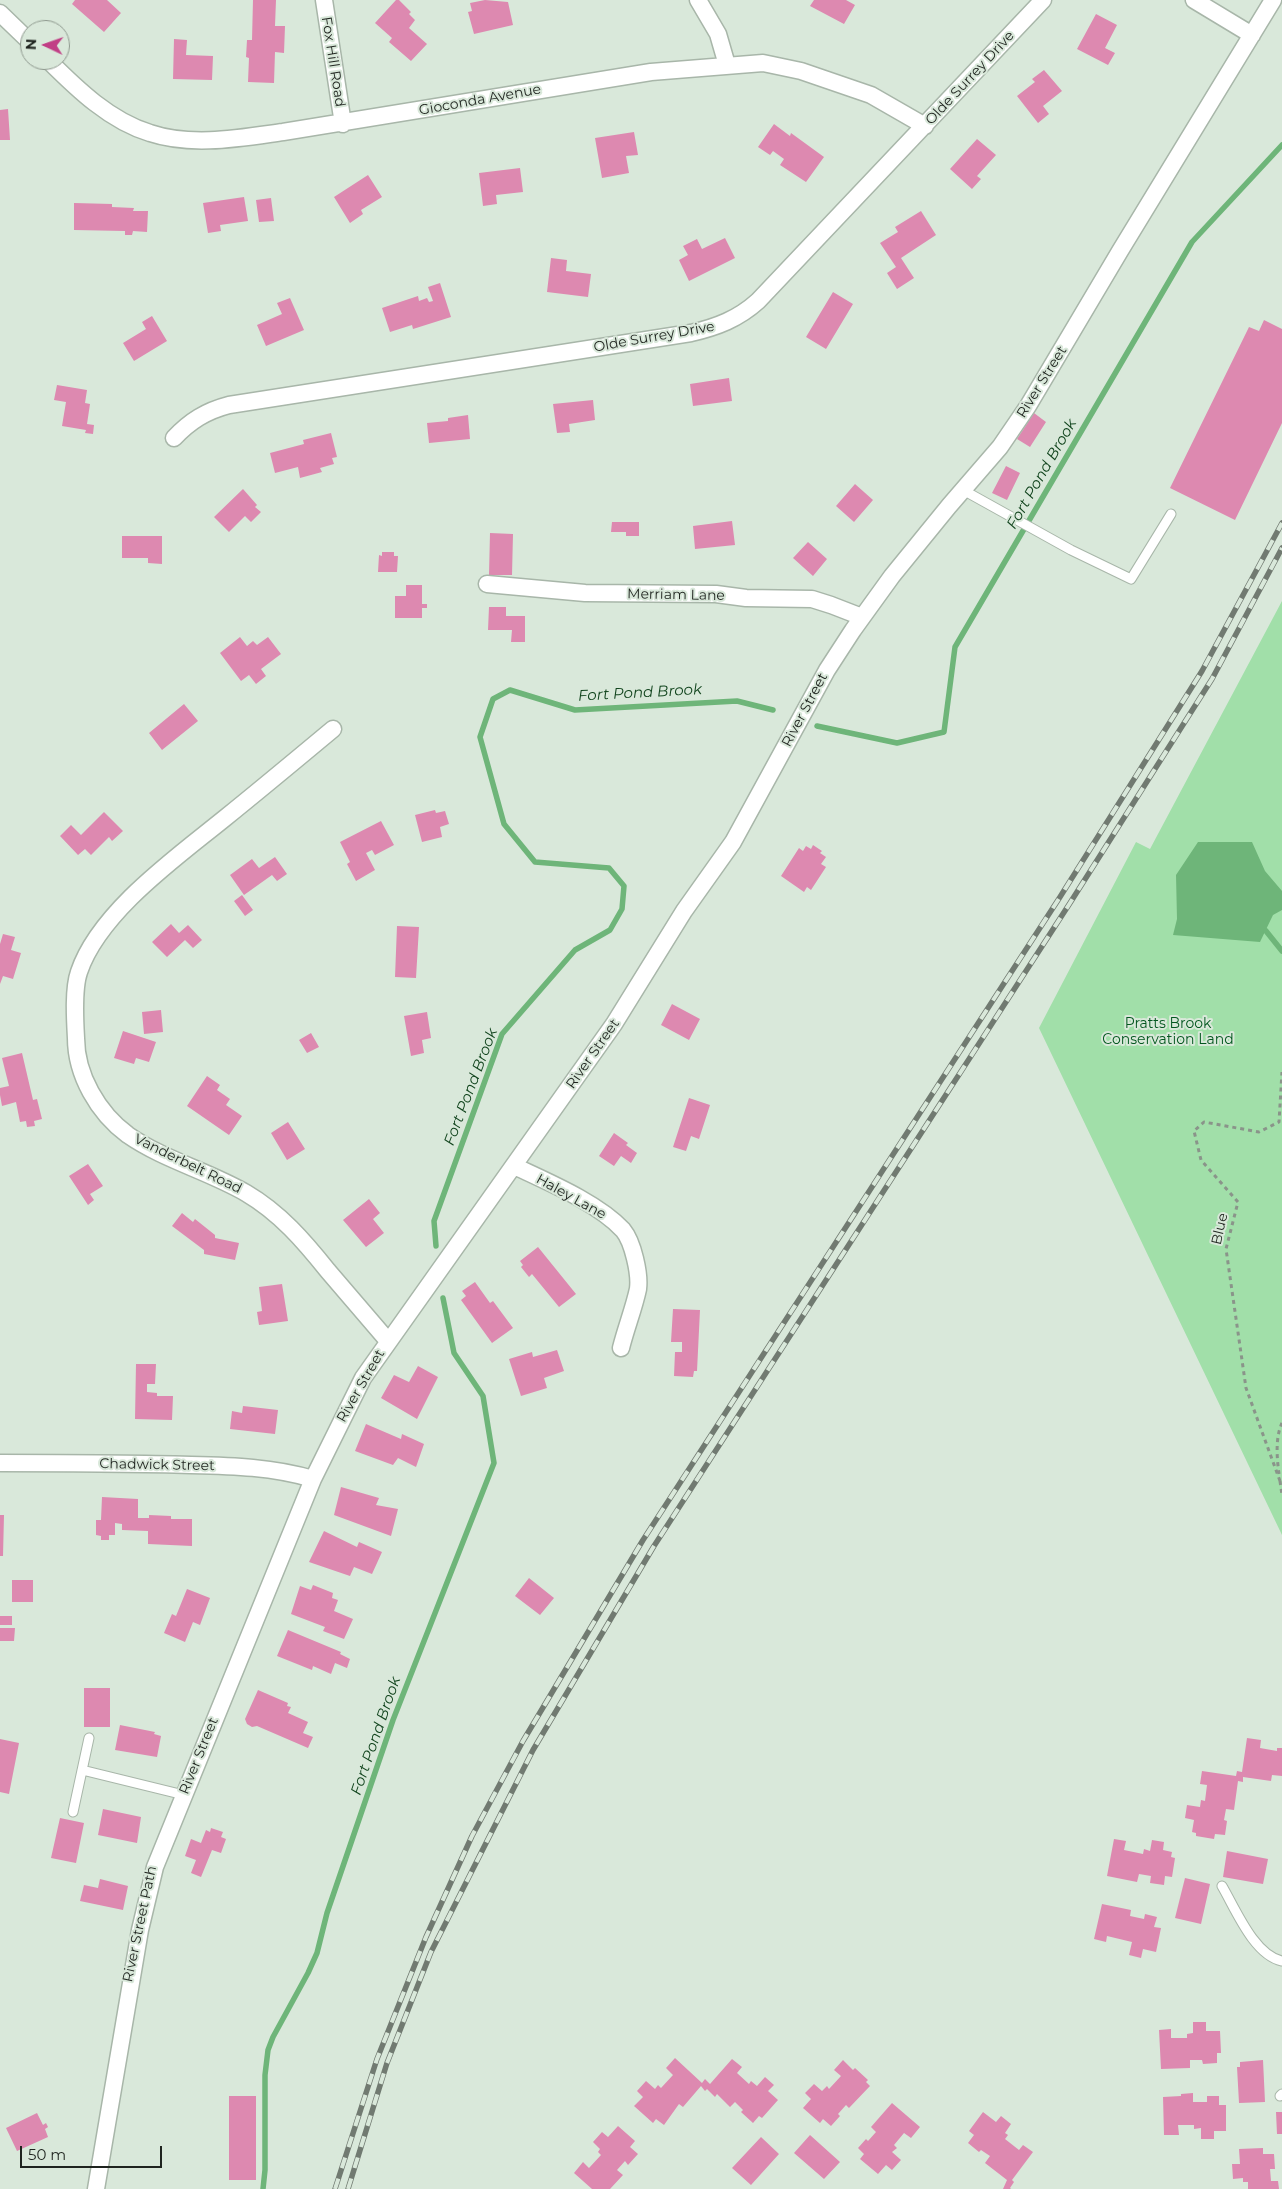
<!DOCTYPE html>
<style>
body{margin:0}
#map{position:relative;width:1282px;height:2189px;overflow:hidden;background:#d9e8da;font-family:Montserrat,sans-serif}
canvas{display:block}
.north{position:absolute;left:20px;top:20px;width:50px;height:50px;box-sizing:border-box;background:#d9e8da;border:1px solid #8f9a8f;border-radius:50%;rotate:273deg;font-size:14px;font-weight:700;line-height:20px;text-align:center;color:#1f241f}
.north::after{content:'';display:block;margin:auto;width:18px;height:22px;background:#c13e85;clip-path:polygon(50% 0,100% 100%,50% 72%,0 100%)}
.scale{position:absolute;left:20px;top:2146px;width:142px;height:22px;box-sizing:border-box;border:2px solid #1f241f;border-top:0;padding-left:6px;font-size:15px;line-height:18px;white-space:nowrap;color:#1f241f;-webkit-text-stroke:4px #d9e8da;paint-order:stroke}
</style>
<div id="map">
<canvas width="1282" height="2189"></canvas>
<div class="north">N</div>
<div class="scale">50 m</div>
</div>
<script>
const ctx = document.querySelector('canvas').getContext('2d');
ctx.lineJoin = 'round';
function paint(path, color) {
  ctx.fillStyle = color;
  ctx.fill(path, 'evenodd');
}
function strokePath(path, color, width, dash) {
  ctx.strokeStyle = color;
  ctx.lineWidth = width;
  ctx.lineCap = dash ? 'butt' : 'round';
  ctx.setLineDash(dash || []);
  ctx.stroke(path);
}
function drawText(font, color, halo, rows, align = 'center') {
  ctx.font = font + ' Montserrat,sans-serif';
  ctx.lineWidth = 4;
  ctx.setLineDash([]);
  ctx.textBaseline = 'middle';
  ctx.strokeStyle = halo;
  ctx.fillStyle = color;
  for (const [text, x, y, turn = 0] of rows) {
    ctx.save();
    ctx.translate(x, y);
    ctx.rotate((+turn || 0) * Math.PI / 180);
    ctx.textAlign = isNaN(turn) ? turn : align;
    if (halo) ctx.strokeText(text, 0, 0);
    ctx.fillText(text, 0, 0);
    ctx.restore();
  }
}
const green = new Path2D(`
 M1282 601V1535L1039 1028 1136 842 1150 849Z`);
const water = new Path2D(`
 M1198 842H1252L1265 871 1282 891V910L1273 915 1260 942 1173 935 1177 919 1176 875Z`);
const stream = new Path2D(`
 M817 726 897 743 944 732 955 647 1192 242 1282 145
 M1266 931 1282 951
 M436 1246 434 1221 502 1034 575 950 610 930 622 909 624 886 609 868 535 862 504 824 480 737 493 699 510 690 575 710 737 701 773 710
 M263 2189 265 2170V2075L268 2050 273 2037 308 1973 317 1953 327 1913 393 1720 494 1463 483 1396 454 1353 443 1298`);
const building = new Path2D(`
 M75 0H107L121 13 104 32 72 4Z
 M253 0H276L275 26H285L284 53 275 52 274 83 248 82 249 58 246 57 247 40H252Z
 M396 0H399L411 12 409 14 415 20 409 28 427 44 411 61 389 42 392 38 375 23Z
 M485 0 508 2 513 25 474 34 468 12 472 11 470 3Z
 M814 0H846L855 5 844 24 810 6Z
 M1096 14 1117 25 1105 48 1115 53 1108 65 1077 49Z
 M174 39 187 40 186 55 213 56 212 80 173 79Z
 M1044 70 1062 91 1043 106 1049 114 1038 123 1017 96 1035 82 1032 79Z
 M8 109 10 140H0V110Z
 M774 124 790 136 791 133 824 157 806 182 780 165 784 159 773 151 770 155 758 147Z
 M634 132 638 155 626 156 629 173 602 178 595 138Z
 M977 139 996 155 977 176 981 179 972 189 950 169Z
 M520 168 523 192 496 195 497 204 483 206 479 173Z
 M368 175 382 197 361 210 363 214 350 223 334 197Z
 M244 197 248 221 220 225 221 231 208 233 203 203Z
 M271 198 274 221 259 222 256 200Z
 M74 203 112 204V207L134 208 133 211H148L147 232 133 231 132 235H125V231L74 230Z
 M921 211 936 235 901 258 914 278 897 289 887 273 896 267 880 243 898 232 895 227Z
 M725 238 735 258 689 281 679 260 688 255 683 246 697 239 702 249Z
 M551 258 567 260 566 271 591 274 588 297 547 292Z
 M440 283 451 317 413 329 412 325 390 332 382 308 418 296 419 301 427 298 429 302 433 301 428 287Z
 M833 292 853 304 826 349 806 337Z
 M290 298 304 330 266 346 257 325 282 314 277 303Z
 M152 316 167 341 134 361 123 343 146 329 142 322Z
 M1264 320 1282 329V423L1235 520 1170 488 1249 327 1259 331Z
 M729 378 732 401 693 406 690 384Z
 M57 385 87 390 85 403 90 404 87 424 94 425 93 434 85 433 86 430 62 426 66 402 54 400Z
 M593 400 595 420 569 424 570 432 557 433 553 404Z
 M1034 413 1046 422 1030 447 1017 439Z
 M468 415 470 439 429 443 427 423 448 421V418Z
 M331 433 337 457 332 458 334 464 320 468 322 472 300 478 298 467 275 473 270 453 304 444 303 440Z
 M1006 466 1020 473 1007 500 992 493Z
 M855 484 873 500 854 522 836 506Z
 M243 489 257 505 255 507 261 512 251 522 245 516 229 532 214 517Z
 M732 521 735 545 695 549 693 526Z
 M612 522H639V536H626V532H611Z
 M490 533 513 534 512 575H489Z
 M122 536H162V564L148 563V558H122Z
 M808 542 827 559 813 576 793 558Z
 M382 552H394V556H398L397 572H378L379 555 382 556Z
 M406 585H422V604H427V608H422V618H395V596H406Z
 M489 607H506V616H525V642H511L512 630H488Z
 M240 637 247 646 253 641 257 645 268 637 281 654 261 669 266 676 256 684 249 675 241 681 220 653Z
 M184 704 198 721 162 750 149 733Z
 M435 810 436 813 445 811 449 824 440 827 442 837 422 842 415 815Z
 M104 812 123 831 112 841 109 837 91 855 85 849 78 855 60 836 71 825 81 835Z
 M381 821 394 845 375 855 372 850 366 853 375 870 356 881 347 864 350 862 340 842Z
 M813 845 822 851 820 853 826 857 821 864 826 867 811 890 807 887 804 892 781 876 799 848 803 851 806 846 811 849Z
 M275 857 287 874 277 881 272 875 244 895 230 875 252 859 259 868Z
 M242 895 253 910 245 916 234 901Z
 M171 924 179 933 188 925 202 940 193 948 185 940 167 957 152 942Z
 M397 926 419 927 416 978 395 977Z
 M3 934 15 937 11 950 21 953 13 979 3 976 0 984V944Z
 M672 1004 700 1019 689 1040 661 1025Z
 M161 1010 163 1032 144 1034 142 1012Z
 M427 1012 431 1038 422 1040 424 1053 411 1056 404 1016Z
 M123 1031 156 1042 149 1062 136 1058 134 1064 114 1058Z
 M311 1033 319 1047 307 1053 299 1040Z
 M22 1053 33 1100 37 1099 42 1119 34 1121 35 1126 27 1127 26 1121 20 1122 16 1102 2 1106 0 1095V1088L9 1086 2 1058Z
 M207 1076 220 1085 217 1090 230 1099 226 1105 242 1116 229 1135 187 1106Z
 M689 1098 710 1105 699 1139 691 1136 686 1151 673 1147Z
 M288 1122 305 1149 287 1160 271 1133Z
 M614 1133 628 1143 626 1145 637 1153 631 1163 621 1156 614 1166 599 1156Z
 M88 1164 103 1186 90 1194 94 1200 88 1205 69 1176Z
 M369 1199 380 1213 373 1219 384 1233 366 1247 343 1220Z
 M182 1213 193 1222 195 1219 215 1235V1238L239 1243 235 1260 204 1254V1250L172 1226Z
 M538 1247 576 1294 559 1307 532 1274 529 1277 521 1267 523 1265 520 1261Z
 M475 1282 490 1303 493 1301 513 1328 492 1343 461 1300 466 1296 462 1291Z
 M282 1284 288 1321 259 1325 257 1312 262 1311 259 1287Z
 M673 1309 700 1310 697 1371H694L693 1377 674 1376 675 1352H682V1342H671Z
 M557 1350 564 1371 544 1378 547 1388 521 1396 509 1359 532 1352 533 1357Z
 M136 1364H156L155 1384H147V1392L157 1393V1396H173L172 1420 135 1419Z
 M418 1366 438 1377 417 1419 381 1398 394 1375 409 1382Z
 M243 1406 278 1410 275 1434 230 1429 232 1411 242 1413Z
 M366 1424 401 1439 402 1434 424 1444 416 1467 398 1458 393 1465 355 1451Z
 M341 1487 379 1498 376 1505 398 1509 391 1536 334 1515Z
 M102 1497 138 1499V1518H149V1515L171 1516V1519H192V1546L148 1544V1531L122 1530V1524L115 1523V1535H109V1540H101V1536L96 1535V1520H101Z
 M0 1515H4L3 1556H0Z
 M324 1531 357 1547 359 1542 382 1552 372 1574 354 1567 350 1576 309 1562Z
 M529 1578 554 1598 540 1615 515 1596Z
 M12 1580H33V1602H12Z
 M313 1585 333 1593 332 1598 338 1600 334 1611 353 1619 344 1639 323 1631 325 1627 291 1614 300 1586 311 1590Z
 M187 1589 210 1598 200 1625 193 1622 185 1642 164 1633 172 1614 176 1616Z
 M0 1616H12V1625H0Z
 M0 1628H15L14 1641H0Z
 M288 1630 341 1652 340 1654 350 1659 347 1668 335 1663 331 1674 313 1666 312 1670 277 1656Z
 M84 1688H110V1727H84Z
 M258 1690 288 1703 287 1706 291 1707 288 1713 308 1722 303 1733 313 1737 308 1748 257 1726 252 1727 247 1724 245 1719Z
 M120 1725 155 1732 154 1734 161 1736 157 1757 115 1750Z
 M1247 1738 1261 1740 1260 1748 1277 1751V1748H1282V1776L1272 1775 1271 1781 1243 1777V1782L1238 1781 1234 1810 1226 1809 1224 1820 1227 1821 1225 1835 1215 1834 1214 1839 1196 1836V1833L1192 1832 1194 1820 1185 1818 1187 1805 1200 1807 1201 1800 1205 1801 1207 1785 1200 1784 1202 1771 1236 1776 1237 1771 1242 1772Z
 M0 1739 19 1743 9 1794 0 1792Z
 M103 1809 141 1817 137 1843 98 1835Z
 M60 1818 84 1823 76 1863 51 1858Z
 M211 1828 223 1832 221 1837 226 1839 221 1853 212 1850 201 1877 191 1873 196 1860 185 1856 191 1839 201 1843 206 1830 210 1832Z
 M1114 1839 1126 1841 1124 1850 1143 1854 1144 1849 1150 1851 1152 1840 1164 1842 1163 1850 1172 1852 1171 1857 1175 1858 1172 1877 1165 1876 1164 1885 1150 1883 1151 1876 1139 1874 1137 1882 1107 1876Z
 M1227 1851 1268 1859 1263 1884 1223 1877Z
 M1185 1878 1210 1884 1201 1924 1175 1918Z
 M100 1879 128 1886 123 1910 80 1901 84 1885 98 1888Z
 M1102 1904 1131 1910 1130 1916 1144 1919 1145 1914 1157 1917 1154 1927 1161 1928 1156 1952 1143 1949 1141 1958 1129 1955 1132 1942 1107 1936 1106 1942 1094 1939Z
 M1193 2022H1206V2031H1220L1221 2053H1217V2063L1203 2064 1202 2060H1190V2068L1161 2069 1159 2030 1171 2029V2038H1187V2034L1193 2033Z
 M675 2058 702 2083 705 2079 710 2084 732 2059 742 2067 737 2073 749 2084 751 2081 757 2086 765 2077 774 2085 768 2091 778 2100 762 2118 759 2116 753 2123 741 2112 743 2110 735 2102 730 2107 717 2094 715 2097 707 2089 705 2091 701 2086 683 2107 679 2104 664 2125 656 2119 653 2123 634 2106 643 2097 637 2091 646 2081 655 2089 658 2085 661 2088 673 2075 666 2068Z
 M843 2060 853 2070 855 2068 868 2080 866 2082 870 2086 849 2108 846 2105 838 2114 840 2116 831 2126 823 2119 820 2123 803 2108 811 2099 805 2093 814 2084 822 2091 827 2086 829 2089 841 2076 834 2070Z
 M1263 2060 1265 2102 1239 2103 1237 2067H1240V2062Z
 M1193 2093V2102H1207V2096H1219V2105H1226V2131H1214V2139H1201V2128L1194 2129V2125H1178L1179 2135H1164L1163 2097 1181 2096V2094Z
 M229 2096H256V2180H229Z
 M892 2103 920 2127 911 2138 904 2133 894 2145 897 2148 892 2152 901 2160 892 2170 886 2165 878 2174 860 2159 864 2154 858 2148 866 2139 868 2141 876 2132 871 2127Z
 M983 2112 996 2122 1001 2116 1011 2124 1005 2133 1008 2135 1005 2139 1019 2150 1023 2145 1033 2152 1012 2180 1014 2182 1010 2188 1011 2189H1003L1007 2180 985 2163 990 2156 981 2150 979 2152 968 2143 974 2135 969 2131Z
 M1276 2112H1282V2134H1277Z
 M37 2113 43 2125 46 2123 48 2127 45 2129 48 2137 17 2151 6 2128Z
 M618 2126 635 2141 630 2147 638 2154 628 2165 625 2161 617 2170 623 2175 610 2189H592L574 2173 583 2162 589 2168 601 2155 598 2152 600 2149 593 2142 602 2132 608 2137Z
 M810 2135 840 2162 824 2179 794 2153Z
 M761 2137 779 2154 751 2185 732 2168Z
 M1263 2148V2154H1274L1275 2169H1270L1271 2181H1278L1279 2189H1248V2182H1243V2178L1233 2179 1232 2164H1240L1239 2149Z`);
const path = new Path2D(`
 M1279 1474C1277 1459 1275 1438 1282 1423
 M1280 1481 1246 1388 1226 1249 1238 1202 1201 1160 1194 1131 1204 1122 1259 1132 1279 1122 1282 1072
 M1280 1481 1282 1495`);
const service = new Path2D(`
 M963 490 1071 550 1131 579 1171 514
 M82 1770 184 1795
 M73 1812 89 1738
 M1222 1886C1236 1910 1254 1955 1282 1961
 M1280 2096 1282 2094`);
const minor = new Path2D(`
 M324 0 343 124
 M698 0 718 34 727 65
 M1194 0 1252 35
 M0 13 30 42
 M48 60C77 89 110 121 150 133 192 147 240 138 283 132L651 72 763 63 801 71 871 95 925 126
 M174 438C190 421 206 411 229 405L691 333C717 327 738 319 758 301L1043 0
 M487 584 585 593 716 594 746 598 812 599 831 605 862 617
 M333 729C297 759 261 789 225 818 177 857 99 912 79 972 73 989 75 1020 76 1038 76 1075 98 1113 128 1135 164 1160 208 1171 246 1193 280 1213 304 1241 328 1271 348 1294 368 1318 388 1341
 M514 1166C548 1182 598 1203 623 1230 633 1242 640 1274 638 1289 634 1308 626 1328 621 1348
 M0 1463C64 1463 128 1463 191 1465 233 1466 273 1467 313 1479
 M96 2189 140 1930 155 1867 313 1479 363 1378 614 1024 684 911 733 842 827 670 853 630 892 576 949 506 1000 447 1028 406 1120 251 1273 0`);
const rail = new Path2D(`
 M335 2189 377 2059 426 1937 472 1836 523 1741 643 1540 1060 897 1202 671 1282 523
 M348 2189 387 2063 431 1952 533 1750 654 1546 1070 903 1212 679 1282 548`);
const streetNames = [
 ["Fox Hill Road",333,62,81],
 ["Olde Surrey Drive",970,78,-47],
 ["Gioconda Avenue",480,100,-10],
 ["Olde Surrey Drive",654,337,-10],
 ["River Street",1042,382,-58],
 ["Merriam Lane",676,595,1],
 ["River Street",805,710,-62],
 ["River Street",593,1054,-55],
 ["Vanderbelt Road",188,1164,26],
 ["Haley Lane",571,1197,29],
 ["Blue",1220,1229,-77],
 ["River Street",361,1386,-60],
 ["Chadwick Street",157,1465,1],
 ["River Street",199,1756,-68],
 ["River Street Path",140,1924,-78]
];
const parkNames = [
 ["Pratts Brook",1168,1024],
 ["Conservation Land",1168,1040]
];
const waterNames = [
 ["Fort Pond Brook",1042,474,-60],
 ["Fort Pond Brook",640,693,-3],
 ["Fort Pond Brook",471,1087,-69],
 ["Fort Pond Brook",376,1736,-71]
];
paint(green, '#a1dfa9');
paint(water, '#6eb579');
strokePath(stream, '#6eb579', 5.5);
paint(building, '#dd89b0');
strokePath(service, '#a8b6a9', 11);
strokePath(minor, '#a8b6a9', 19);
strokePath(path, '#8a948a', 3, [4, 4]);
strokePath(service, '#fff', 9);
strokePath(minor, '#fff', 16);
strokePath(rail, '#717a71', 5.5);
strokePath(rail, '#d9e8da', 4, [11]);
drawText('14px', '#1f241f', '#d9e8da', streetNames);
drawText('14px', '#03571f', '#d9e8da', parkNames);
drawText('italic 15px', '#12451e', '#d9e8da', waterNames);
</script>
